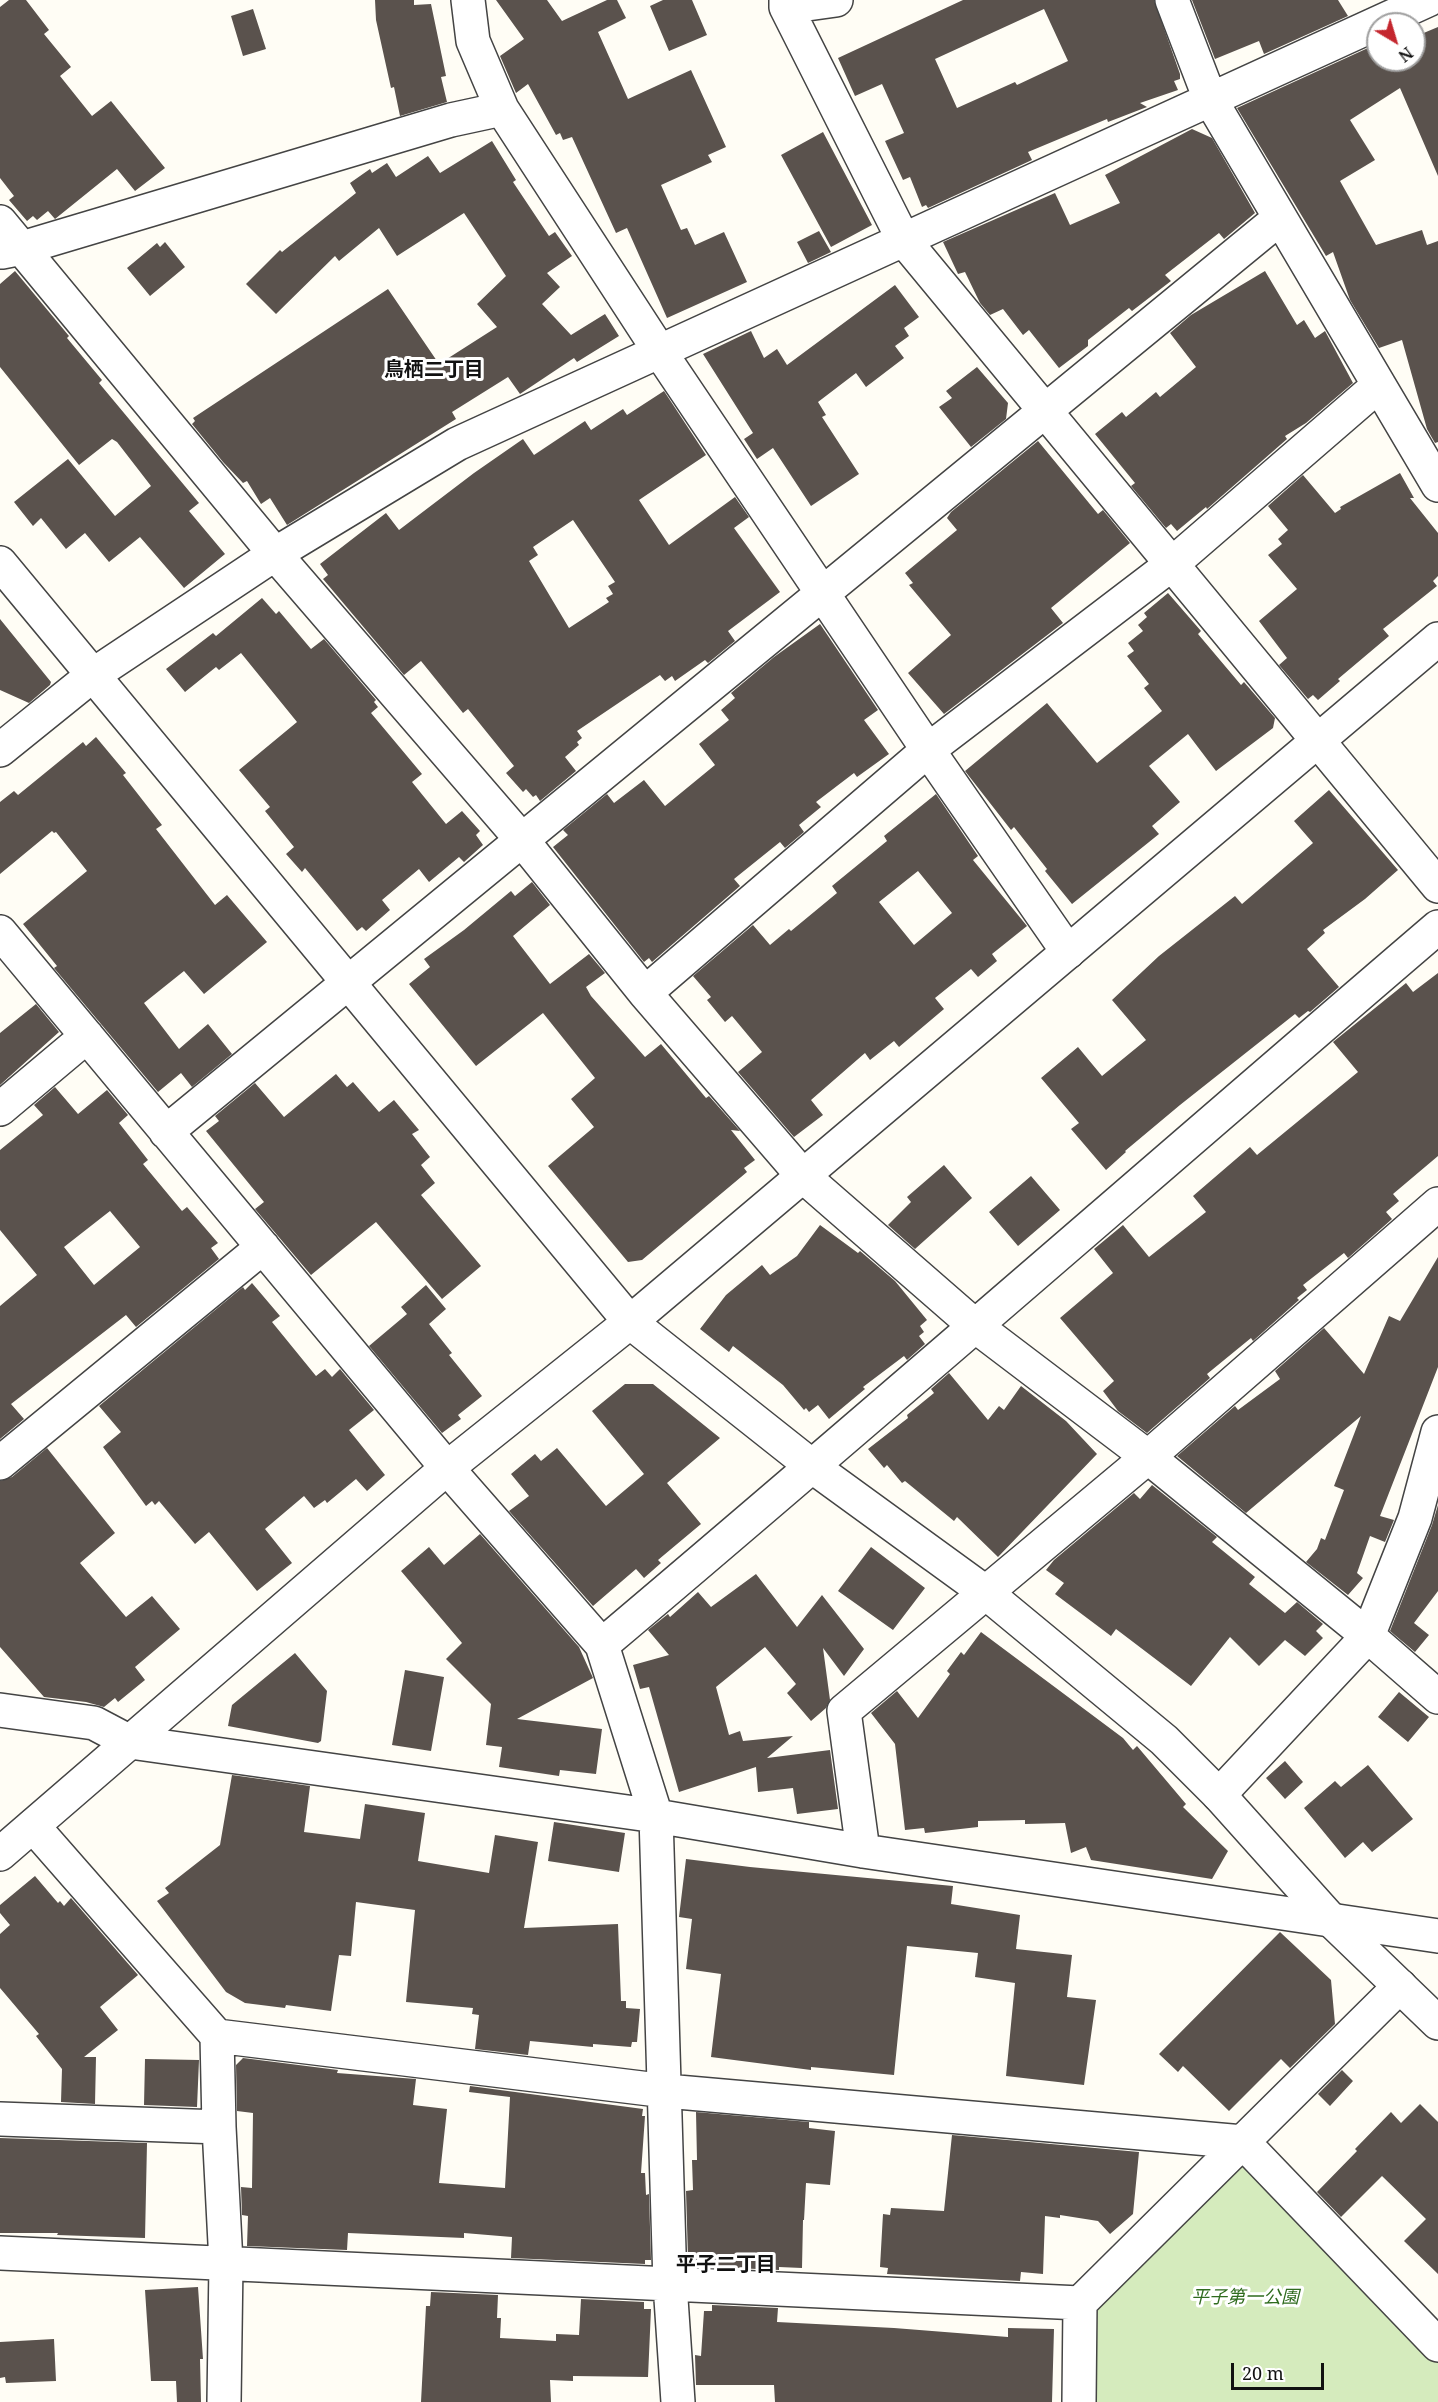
<!DOCTYPE html>
<meta charset="utf-8">
<style>
body{margin:0}
#map{position:relative;width:1438px;height:2402px;overflow:hidden;background:#fffdf5;font-family:"Noto Serif",serif}
canvas{display:block}
.north{position:absolute;left:1366px;top:12px;width:60px;height:60px;box-sizing:border-box;background:#fff;border:2px solid #a0a0a0;border-radius:50%;rotate:142deg;font-size:16px;font-weight:700;line-height:24px;text-align:center;color:#111}
.north::after{content:'';display:block;margin:auto;width:21px;height:27px;background:#c4262e;clip-path:polygon(50% 0,100% 100%,50% 72%,0 100%)}
.scale{position:absolute;left:1231px;top:2363px;width:93px;height:27px;box-sizing:border-box;border:3px solid #111;border-top:0;padding-left:8px;font-size:18px;line-height:21px;white-space:nowrap;color:#111;-webkit-text-stroke:4px #fff;paint-order:stroke}
</style>
<div id="map">
<canvas width="1438" height="2402"></canvas>
<div class="north">N</div>
<div class="scale">20 m</div>
</div>
<script>
const ctx = document.querySelector('canvas').getContext('2d');
ctx.lineJoin = 'round';
function paint(path, color) {
  ctx.fillStyle = color;
  ctx.fill(path, 'evenodd');
}
function strokePath(path, color, width, dash) {
  ctx.strokeStyle = color;
  ctx.lineWidth = width;
  ctx.lineCap = dash ? 'butt' : 'round';
  ctx.setLineDash(dash || []);
  ctx.stroke(path);
}
function drawText(font, color, halo, rows, align = 'center') {
  ctx.font = font + ' "Noto Serif","Noto Sans JP",serif';
  ctx.lineWidth = 6;
  ctx.setLineDash([]);
  ctx.textBaseline = 'middle';
  ctx.strokeStyle = halo;
  ctx.fillStyle = color;
  for (const [text, x, y, turn = 0] of rows) {
    ctx.save();
    ctx.translate(x, y);
    ctx.rotate((+turn || 0) * Math.PI / 180);
    ctx.textAlign = isNaN(turn) ? turn : align;
    if (halo) ctx.strokeText(text, 0, 0);
    ctx.fillText(text, 0, 0);
    ctx.restore();
  }
}
const green = new Path2D(`
 M1246 2151 1438 2346V2402H1088L1089 2303Z`);
const building = new Path2D(`
 M9 0H26L49 30 44 34 71 67 60 76 92 116 111 101 165 168 135 191 117 169 55 219 48 211 37 220 33 216 27 221 9 200 14 196 0 178V7Z
 M375 0H414V5L431 4 446 76 441 77 447 102 400 116 394 87 391 88 376 20Z
 M496 0H547L562 21 607 0H617L626 18 598 32 628 99 691 70 726 147 708 155 712 162 661 185 681 230 687 228 695 245 724 232 747 282 667 318 627 228 616 233 572 137 563 140 560 133 556 135 528 84 516 93 500 56 524 39Z
 M663 0H692L707 35 669 51 650 6Z
 M963 0H1154L1180 74V79L1174 81 1178 90 1140 103 1147 107 1108 122 1107 119 1028 152 1032 160 928 208 926 205 922 207 910 177 903 180 885 141 904 133 882 84 855 96 838 58ZM1044 9 1068 61 1017 85 1015 82 957 108 935 59Z
 M1192 0H1338L1348 16 1264 54 1259 41 1215 59Z
 M253 9 266 49 243 56 231 16Z
 M1438 27V176L1400 88 1350 120 1375 160 1340 181 1376 245 1422 230 1427 245 1438 241V442L1435 443 1427 429 1402 340 1379 348 1350 300 1333 252 1326 256 1237 108 1368 48 1375 60H1414V37Z
 M1192 129 1212 138 1255 213 1224 239 1219 233 1165 275 1171 281 1132 311 1129 308 1088 340V346L1059 368 1029 330 1023 335 1003 309 990 315 980 303 965 272 958 274 943 242 1055 193 1070 225 1120 203 1105 175Z
 M823 132 872 225 831 247 781 155Z
 M492 141 516 180 513 182 549 236 555 232 572 256 547 273 560 287 542 304 571 335 605 314 619 336 577 362 574 358 520 394 508 377 452 412 456 419 287 525 270 498 261 504 247 481 243 483 223 462 192 424 195 421 193 418 388 289 439 364 497 327 477 304 506 276 464 213 397 256 379 228 339 261 335 256 276 314 246 284 280 250 282 252 356 193 350 183 370 169 372 173 387 163 396 177 428 156 440 173Z
 M819 231 831 252 808 263 797 242Z
 M165 242 185 267 150 296 127 268 157 243 160 247Z
 M15 271 69 336 67 338 102 380 99 383 199 503 189 511 225 554 184 588 140 537 109 562 85 533 66 549 41 518 33 526 14 502 68 459 115 516 151 486 117 442 112 439 79 465 0 367V284Z
 M1265 271 1297 325 1304 320 1315 338 1325 331 1353 383 1306 423 1285 436 1287 439 1207 509 1206 507 1177 531 1171 524 1166 528 1131 486 1135 483 1095 434 1122 412 1126 417 1156 392 1160 397 1196 367 1170 333 1191 315Z
 M895 285 919 317 904 328 909 336 895 346 904 358 866 387 856 373 818 402 826 415 822 417 859 474 811 506 773 448 757 459 744 439 753 433 703 354 751 331 764 358 777 349 787 365Z
 M977 367 1008 403 1006 419 971 447 939 407 952 398 946 391Z
 M664 391 706 455 639 500 669 545 735 497 749 517 734 528 780 592 728 631 735 641 708 663 705 660 675 681 672 676 665 681 660 675 577 731 582 738 577 742 579 745 565 757 576 771 540 801 536 795 533 797 526 789 523 792 506 773 514 766 468 709 463 713 421 661 404 675 323 579 328 575 320 564 386 513 399 530 474 473 523 439 534 455 585 421 591 430 623 409 627 415ZM573 520 615 582 608 586 613 594 606 598 609 602 569 628 529 561 538 555 533 547Z
 M1038 441 1098 514 1103 510 1130 543 1051 608 1063 623 944 714 908 673 951 635 909 585 913 583 905 573 957 530 947 518 951 512Z
 M1400 473 1414 498H1410L1438 533V576L1433 581 1437 586 1383 629 1389 636 1338 679 1340 681 1318 700 1313 695 1308 699 1279 665 1287 658 1259 621 1297 589 1268 555 1282 544 1278 539 1288 530 1268 506 1303 475 1335 513 1341 509 1340 507Z
 M1168 593 1201 631 1198 634 1241 685 1244 682 1275 718 1273 728 1216 771 1188 734 1149 766 1180 802 1152 826 1159 834 1072 904 1045 871 1047 869 1014 827 1011 830 965 771 1047 703 1097 763 1162 711 1144 688 1149 684 1127 656 1134 651 1128 643 1143 631 1138 625 1147 617 1144 613Z
 M262 598 276 614 279 611 311 649 324 639 376 700 374 702 378 707 371 713 422 774 412 782 446 824 462 811 480 831 476 835 483 845 464 862 459 857 429 882 419 869 382 900 390 910 366 931 362 927 357 931 305 868 302 872 286 854 294 847 265 811 270 807 239 770 297 722 241 653 219 670 216 667 185 692 166 669 213 633 216 636Z
 M0 619 51 682 50 685 29 703 0 690Z
 M820 624 878 710 864 720 889 754 857 777 854 773 816 802 821 807 799 825 804 832 785 848 780 842 734 879 740 886 652 962 649 958 644 962 553 847 568 835 563 830 607 794 614 803 644 780 665 806 715 765 699 744 729 720 721 710 735 698 731 693 774 657Z
 M96 737 126 773 123 775 162 825 156 829 215 905 227 895 267 942 204 994 184 971 144 1003 179 1049 208 1024 232 1054 192 1087 181 1073 158 1092 54 968 57 966 23 924 87 871 56 832 54 833 52 831 0 874V802L14 791 18 795 83 742 86 746Z
 M1329 790 1398 870 1365 899 1323 930 1325 933 1307 949 1339 987 1310 1012 1308 1011 1299 1018 1295 1014 1180 1105 1125 1151 1126 1152 1106 1170 1071 1129 1079 1123 1041 1078 1078 1047 1102 1076 1146 1040 1112 1000 1159 956 1235 896 1242 904 1313 843 1294 821Z
 M936 794 978 856 973 860 1027 926 992 954 997 961 978 977 971 969 935 998 944 1009 899 1047 894 1041 870 1060 865 1053 811 1100 823 1115 794 1137 738 1072 762 1052 732 1016 725 1022 707 1000 711 997 693 976 753 925 770 945 789 929 791 931 837 893 832 886 887 841 884 836ZM918 871 952 913 914 945 879 902Z
 M532 882 550 905 513 936 550 984 589 954 605 973 586 987 591 996 645 1057 661 1044 706 1098 709 1096 740 1131 731 1130 755 1160 744 1168 747 1172 642 1260 628 1262 548 1166 594 1127 571 1099 595 1078 543 1013 476 1066 409 984 430 967 424 959 464 930 511 891 515 896Z
 M1438 973V1156L1393 1194 1399 1201 1386 1212 1392 1219 1348 1258 1344 1253 1303 1285 1307 1290 1297 1298 1299 1300 1253 1341 1251 1338 1207 1374 1210 1378 1147 1433 1118 1411 1103 1391 1114 1381 1060 1318 1113 1273 1094 1249 1123 1225 1149 1257 1206 1212 1193 1196 1250 1147 1257 1155 1358 1072 1333 1042 1406 983 1413 992Z
 M36 1004 59 1032 0 1085V1033Z
 M336 1074 347 1087 353 1082 379 1112 394 1100 419 1130 412 1134 430 1157 421 1165 435 1183 421 1195 481 1266 442 1299 376 1222 311 1275 255 1209 264 1202 206 1131 219 1121 215 1116 255 1083 284 1117Z
 M55 1087 78 1114 107 1090 128 1115 119 1123 148 1160 143 1164 182 1211 187 1207 218 1243 211 1248 219 1259 136 1327 126 1315 11 1404 24 1419 0 1439V1306L37 1275 0 1230V1150L43 1115 34 1105ZM110 1211 140 1247 94 1285 64 1247Z
 M944 1165 972 1198 915 1249 888 1225 911 1202 907 1197Z
 M1031 1176 1060 1210 1018 1246 989 1212Z
 M820 1225 858 1253 860 1251 895 1281 927 1320 920 1326 924 1332 919 1336 925 1344 907 1360 904 1356 863 1387 865 1389 829 1419 818 1405 809 1412 806 1408 804 1410 783 1385 733 1346 729 1352 700 1329 726 1295 762 1265 770 1275 797 1256Z
 M1438 1257V1367L1380 1516 1394 1520 1385 1542 1370 1536 1357 1573 1363 1578 1348 1595 1306 1562 1317 1549 1321 1538 1325 1540 1344 1490 1334 1486 1361 1416 1246 1513 1177 1456 1235 1406 1238 1410 1280 1379 1275 1371 1324 1328 1364 1374 1389 1316 1400 1321Z
 M252 1283 280 1316 272 1322 316 1376 325 1369 332 1377 340 1369 374 1410 349 1430 385 1475 367 1491 356 1479 327 1503 325 1500 314 1508 304 1496 265 1529 292 1563 257 1591 209 1532 195 1544 159 1501 155 1505 152 1501 146 1506 103 1447 121 1432 99 1406 243 1287 245 1290Z
 M426 1285 446 1309 429 1324 452 1353 449 1355 482 1396 458 1415 461 1419 442 1433 369 1346 407 1314 401 1307Z
 M949 1373 988 1420 999 1406 1004 1410 1021 1386 1066 1421 1097 1454 998 1557 957 1517 954 1521 905 1481 902 1483 887 1465 884 1468 868 1449 908 1418 907 1415 934 1393 931 1389Z
 M625 1384H653L720 1438 667 1483 701 1524 658 1560 661 1563 644 1578 636 1569 593 1606 509 1511 529 1496 511 1474 535 1454 541 1461 557 1448 606 1506 644 1474 592 1411Z
 M47 1448 115 1533 80 1563 126 1617 152 1596 180 1629 135 1667 145 1680 118 1702 115 1698 104 1707 86 1702 44 1697 0 1647V1481L12 1477Z
 M1152 1485 1217 1537 1212 1542 1255 1577 1249 1584 1285 1613 1297 1602 1323 1624 1316 1631 1323 1638 1305 1656 1285 1640 1259 1666 1230 1637 1191 1686 1116 1629 1111 1636 1055 1594 1064 1583 1046 1570 1054 1560 1134 1493 1140 1499Z
 M1438 1505V1591L1414 1623 1429 1635 1415 1652 1390 1631 1432 1525Z
 M480 1534 579 1647 593 1678 517 1719 602 1729 596 1774 560 1770 559 1776 499 1767 502 1747 486 1745 491 1704 446 1659 462 1643 401 1571 429 1547 444 1565Z
 M871 1547 925 1588 893 1630 838 1591Z
 M756 1574 797 1627 822 1595 864 1649 844 1676 823 1648 830 1700 826 1708 811 1721 787 1693 796 1684 765 1647 716 1687 729 1735 740 1731 743 1741 793 1736 767 1758 830 1750 838 1809 797 1814 793 1788 758 1792 756 1767 679 1792 649 1687 640 1689 633 1665 669 1655 648 1630 668 1614 670 1617 698 1592 711 1607Z
 M981 1632 1123 1738 1133 1750 1137 1746 1186 1804 1183 1807 1228 1851 1212 1879 1091 1860 1086 1847 1071 1853 1065 1823 1025 1824V1820L978 1821V1827L925 1833 924 1828 905 1830 895 1744 871 1713 897 1691 918 1718 950 1674 947 1671 961 1652 964 1655Z
 M295 1653 327 1691 321 1741 318 1743 228 1726 232 1705Z
 M405 1670 444 1677 431 1751 392 1745Z
 M1399 1692 1429 1717 1408 1742 1378 1717Z
 M1285 1761 1303 1782 1285 1799 1266 1778Z
 M1368 1765 1413 1819 1372 1852 1363 1842 1345 1858 1304 1808 1335 1781 1341 1787Z
 M232 1775 310 1786 304 1832 360 1839 365 1804 425 1813 418 1861 489 1873 495 1835 538 1842 524 1928 618 1924 621 2001H626V2008L640 2009 637 2042H632L631 2047 593 2044V2047L530 2041 528 2055 475 2049 479 2015 472 2014 473 2008 406 2002 415 1910 356 1902 351 1956 339 1955 331 2011 286 2005 285 2008 245 2003 226 1992 157 1901 169 1893 165 1888 220 1845Z
 M554 1822 625 1833 619 1872 548 1861Z
 M686 1859 750 1867 953 1886 951 1904 1020 1915 1016 1949 1072 1955 1067 1997 1096 2000 1084 2085 1006 2076 1015 1983 975 1977 978 1953 907 1946 894 2075 811 2067V2070L711 2057 721 1974 686 1969 692 1919 679 1917Z
 M35 1876 58 1903 60 1901 64 1906 71 1898 138 1975 100 2007 118 2030 84 2057H96L95 2104 61 2102 62 2069 36 2036 39 2034 0 1988V1934L10 1925 0 1913V1905Z
 M1280 1932 1331 1980 1335 2024 1290 2068 1281 2059 1229 2111 1183 2066 1178 2072 1159 2054Z
 M243 2058 338 2070 337 2073 416 2079 413 2105 447 2109 439 2183 505 2188 510 2097 469 2092 470 2086 643 2109 642 2116H645L641 2173H645L646 2195 649 2194 651 2260H645V2264L511 2258 512 2237 464 2233V2238L348 2233 347 2250 247 2246 248 2216 242 2215 241 2187 252 2188 253 2113 237 2111 236 2065Z
 M145 2059 199 2060 197 2107 144 2105Z
 M1342 2070 1353 2081 1330 2106 1318 2094Z
 M1420 2104 1438 2122V2274L1404 2241 1426 2219 1382 2176 1341 2217 1317 2192 1357 2151 1355 2149 1391 2112 1401 2123Z
 M696 2112 809 2122V2128L835 2131 830 2185 806 2183 804 2220H803L802 2268 779 2267V2270L713 2267V2263H694V2258H688L686 2191 693 2190 692 2160H697Z
 M952 2135 1139 2152 1133 2214 1110 2234 1098 2221 1060 2215V2218L1045 2216 1043 2274 1021 2272 1020 2281 887 2274 888 2268 880 2267 883 2214 890 2215 891 2208 944 2211Z
 M0 2138 147 2143 145 2238 57 2235 58 2233H0Z
 M198 2287 203 2359H200L201 2402H177L176 2381H151L145 2290Z
 M431 2292 498 2295 497 2318H501L500 2338 556 2341V2334L579 2335 581 2299 644 2302V2309H651L648 2377 573 2376V2381L550 2380 551 2402H421L426 2306H430Z
 M712 2305 778 2308 777 2322 894 2328 1008 2337V2328L1054 2329 1052 2402H775L774 2385H696L695 2355 701 2356 704 2311H712Z
 M54 2339 56 2381 6 2383 5 2377 0 2378V2342Z`);
const minor = new Path2D(`
 M468 0 473 41 502 109 660 352 928 750 1068 952
 M786 0V7L903 239 1438 886
 M1172 0 1210 99 1438 485
 M786 7 836 0
 M0 222 275 554 522 840 645 993 803 1176 974 1325 1148 1457 1368 1636 1438 1697
 M2 252 22 248 451 120 502 109
 M0 750 93 675 275 554 457 444 1428 0
 M0 932 447 1468 602 1645 656 1816 670 2284 678 2402
 M645 993 928 750 1172 564 1379 385
 M0 1109 87 1036
 M166 1132 1280 218
 M0 1463 263 1247
 M602 1645C883 1408 1159 1166 1438 927
 M0 1710 94 1723 130 1742 656 1816 863 1851 1438 1936
 M1219 1795 1368 1636 1415 1518 1438 1432
 M33 1826 217 2036 219 2127
 M863 1851 844 1711 1148 1457 1438 1204
 M217 2036 666 2091 1243 2142 1438 2345
 M0 2119 219 2127 226 2263 224 2402
 M0 2253 1080 2303
 M1079 2402 1080 2303 1400 1986`);
const tertiary = new Path2D(`
 M0 563 630 1322 813 1467 985 1592 1164 1740 1219 1795 1332 1921 1438 2023
 M0 1854 447 1468 630 1322 1438 639`);
const parkNames = [
 ["平子第一公園",1245,2298]
];
const neighbourhoodNames = [
 ["鳥栖二丁目",434,370],
 ["平子二丁目",726,2265]
];
paint(green, '#d5ebbd');
paint(building, '#5a524d');
strokePath(minor, '#444', 36);
strokePath(tertiary, '#444', 36);
strokePath(minor, '#fff', 33);
strokePath(tertiary, '#fff', 33);
drawText('italic 18px', '#2f6b1f', '#fff', parkNames);
drawText('bold 20px', '#111', '#fff', neighbourhoodNames);
</script>
